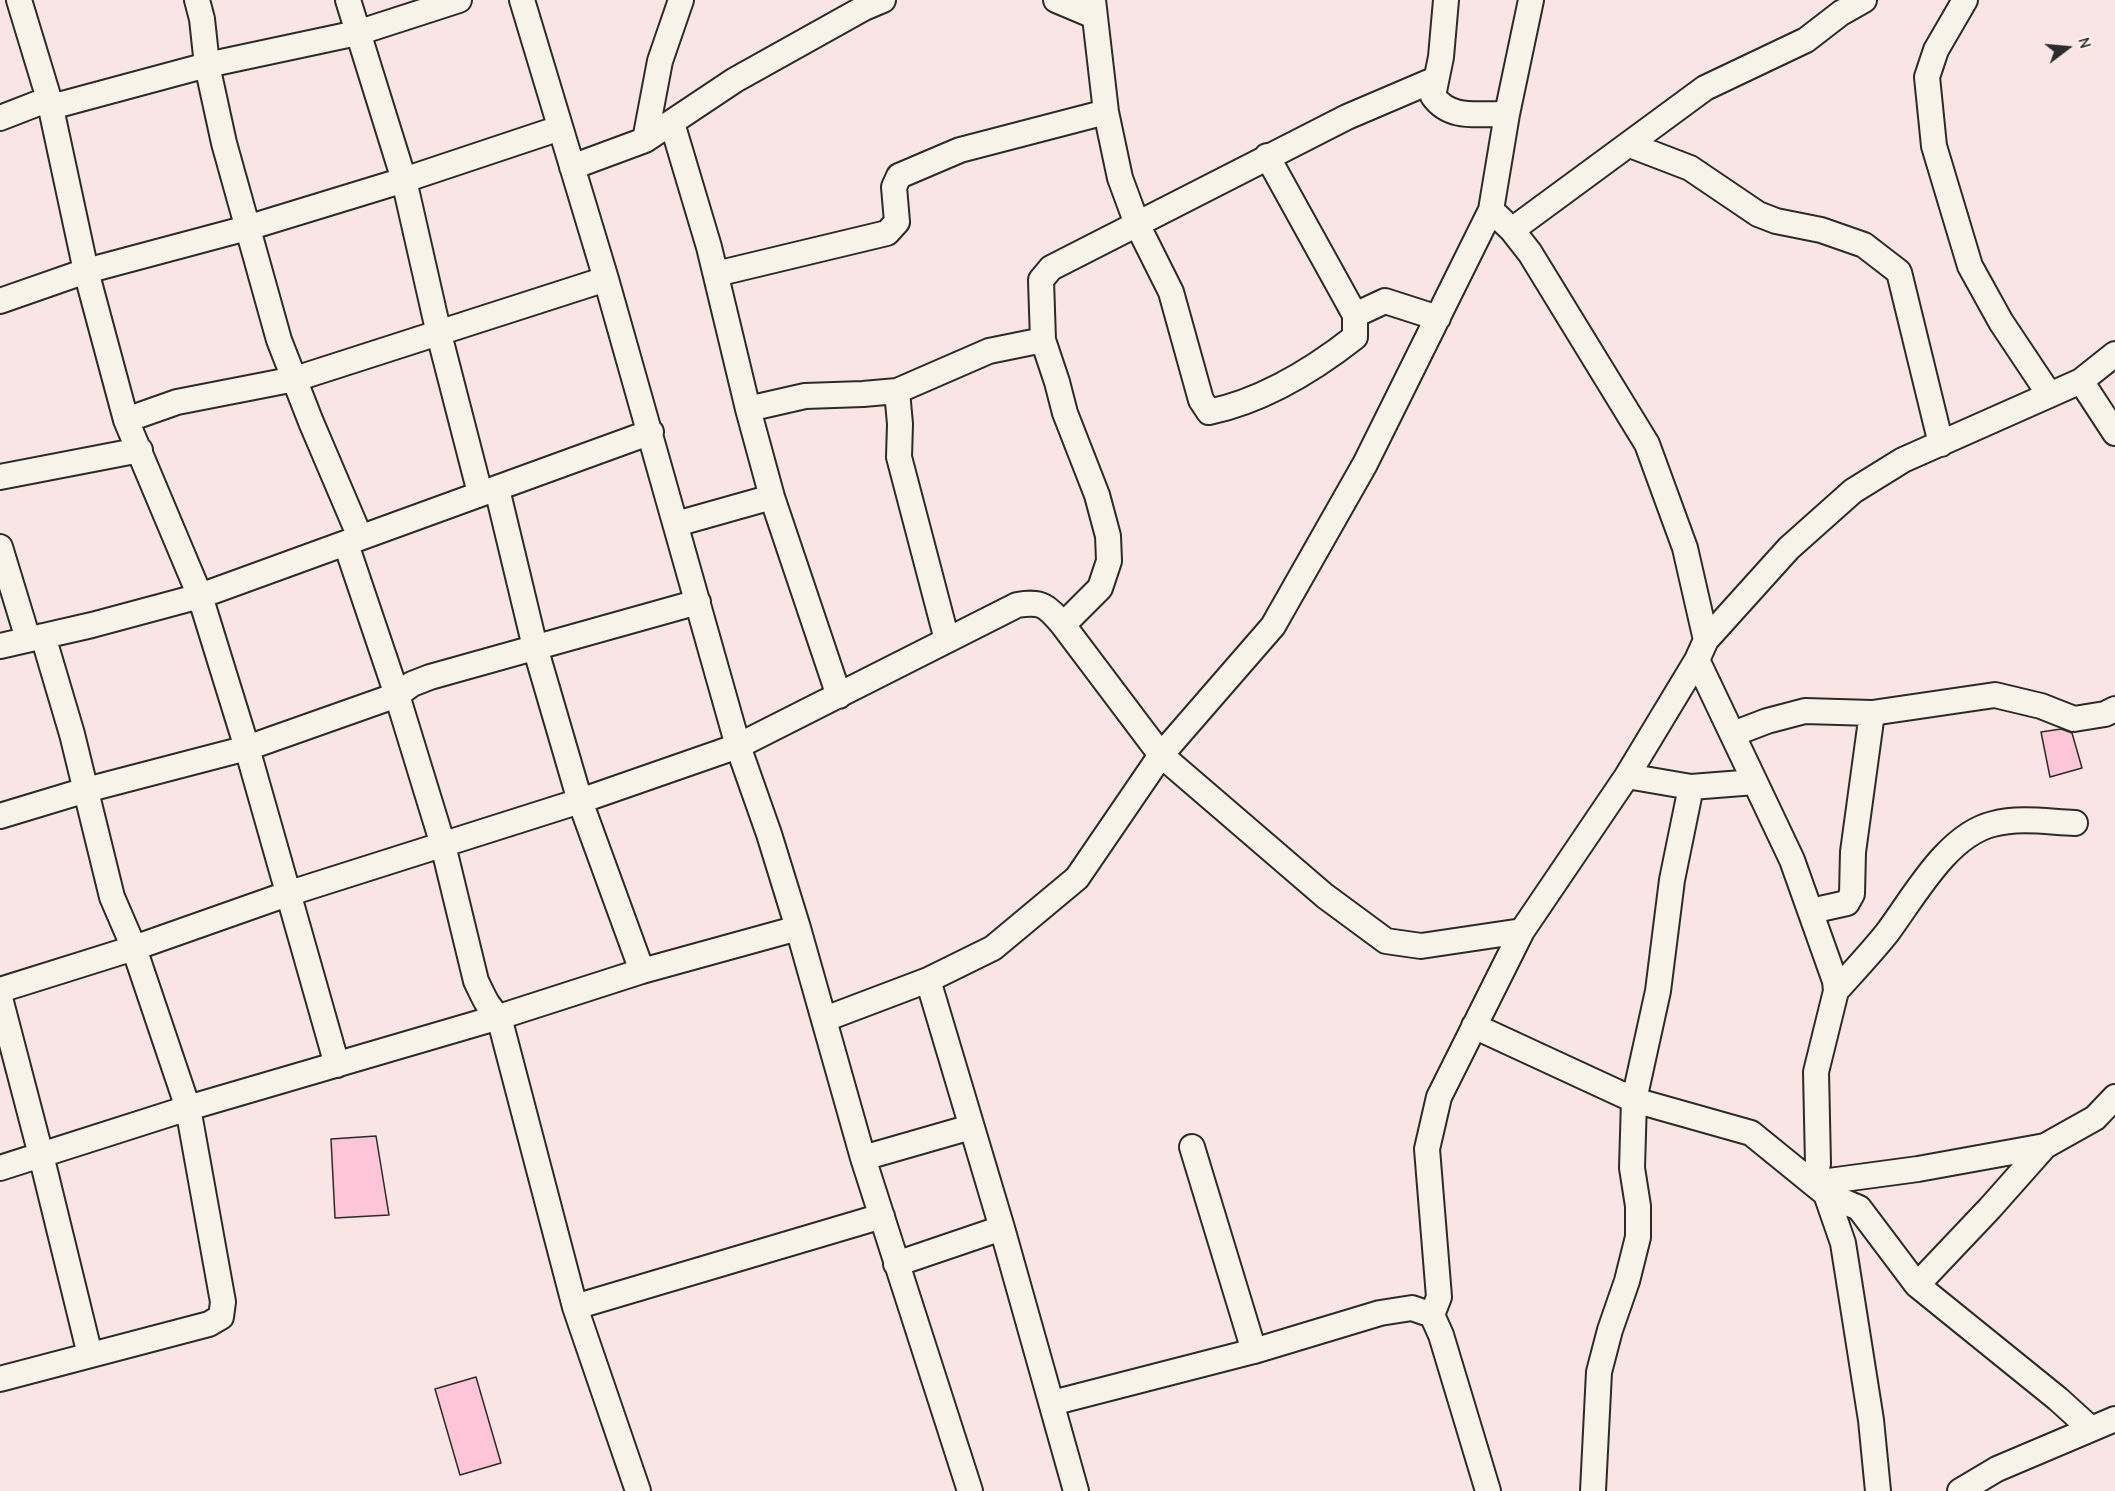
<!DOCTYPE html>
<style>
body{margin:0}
#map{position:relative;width:2115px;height:1491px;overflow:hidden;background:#f9e5e3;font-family:"Comic Neue",sans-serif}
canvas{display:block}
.north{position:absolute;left:2037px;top:18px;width:60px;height:60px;-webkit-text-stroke:4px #f7f3e8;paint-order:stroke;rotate:74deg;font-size:16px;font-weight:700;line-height:24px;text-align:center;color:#2b2b2b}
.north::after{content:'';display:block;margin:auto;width:21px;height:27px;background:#2b2b2b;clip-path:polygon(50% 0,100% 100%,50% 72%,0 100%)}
</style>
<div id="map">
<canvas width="2115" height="1491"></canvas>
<div class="north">N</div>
</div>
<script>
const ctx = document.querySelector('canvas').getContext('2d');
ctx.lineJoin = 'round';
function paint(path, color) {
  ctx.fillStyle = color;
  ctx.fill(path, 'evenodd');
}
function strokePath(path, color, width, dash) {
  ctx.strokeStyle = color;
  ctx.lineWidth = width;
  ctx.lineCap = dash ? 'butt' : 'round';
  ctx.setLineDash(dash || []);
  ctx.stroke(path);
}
const building = new Path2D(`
 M2061 729 2072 733 2082 768 2050 777 2041 732Z
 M376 1136 389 1215 335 1218 331 1139Z
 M476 1377 501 1463 460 1475 435 1389Z`);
const minor = new Path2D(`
 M19 0 49 99 86 271 126 420 200 596 247 748 337 1065
 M197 0 202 19 207 65 224 143 279 340 311 422 360 537
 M348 0 404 180 439 334 480 493
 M522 0 606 279 738 746 769 834 798 928 863 1158 970 1491
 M1056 0 1094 16
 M1093 0 1106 112 1120 178 1137 224 1171 292 1201 400 1209 412C1262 401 1313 370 1355 337V315L1267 156
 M1446 0 1441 57 1433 96C1451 121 1479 113 1507 114
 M1965 0 1936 50 1927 77 1934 146 1970 266 2001 322 2049 394
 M51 107 207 65 357 33 459 0
 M0 118 49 99
 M672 123 709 247 748 409 772 497 839 696
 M645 140 660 61 681 0
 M1630 145 1690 168 1758 214 1776 221 1821 230 1864 245 1899 272 1941 444
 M572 167 645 140 735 80 864 8 883 0
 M1512 230 1705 88 1806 40 1841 13 1864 0
 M716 274 887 233 897 222 894 187 899 176 960 150 1106 112
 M0 301 86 271 247 228 404 180 560 128
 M1355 315 1385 301 1438 318
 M1043 340 1041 280 1051 268 1347 117 1436 79
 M2081 381 2115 433
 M897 391 900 424 899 457 947 640
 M748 409 805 396 863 394 897 391 989 351 1043 340 1057 382 1065 413 1097 495 1108 536 1109 561 1100 588 1063 625
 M126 420 177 402 295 379 606 279
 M0 477 140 450
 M497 489 535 647 580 801 642 971
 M676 524 772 497
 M346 544 397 695 443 845 476 981C483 995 487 1007 499 1017L575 1307 638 1491
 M0 547 28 639
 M1706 640 1789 548 1853 491 1903 460 2081 381 2115 354
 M0 646 92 625 200 596 651 432
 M1697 660 1755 782
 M1733 734 1767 721 1805 711 1872 713 1995 695 2041 706 2074 719 2105 714 2115 709
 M1627 776 1691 787 1755 782 1792 860 1835 981 1836 991 1816 1072 1818 1164 1811 1180
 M0 816 86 790 247 748 397 695 412 684 430 677 698 602
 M1811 911 1847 903 1852 894 1853 852 1872 713
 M928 980 1002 1228 1076 1491
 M0 990 134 948 290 893 580 801 738 746 1017 605C1042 601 1046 605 1063 625L1161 755 1325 896 1386 941 1421 946 1522 931
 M1836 991C1853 972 1871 953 1887 933 1914 897 1947 835 1993 824 2020 817 2048 822 2075 823
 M0 998 41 1155 90 1355
 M825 1019 928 980 993 948 1077 878 1161 755 1273 626 1365 464 1491 210 1507 114 1531 0
 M1474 1026 1634 1100 1751 1133 1826 1194 1843 1243 1871 1420 1878 1491
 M1192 1147 1254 1351
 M863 1158 971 1127
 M0 1168 188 1108 499 1017 642 971 798 928
 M1814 1183 1918 1169 2045 1146 2095 1118 2115 1097
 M1826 1194 1859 1208 1917 1285 2058 1399 2091 1429
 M896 1264 1002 1228
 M1917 1285 1990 1208 2045 1146
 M575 1307 882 1216
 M1432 1315 1439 1297 1427 1149 1439 1097 1522 931 1627 776 1697 660 1706 640 1685 548 1647 444 1530 253 1512 230 1491 210
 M0 1379 209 1324 221 1317 223 1302 188 1108 134 948 112 897 72 734 43 636
 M1052 1403 1254 1351 1380 1313 1412 1308 1432 1315 1441 1335 1488 1491
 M1593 1491 1599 1372 1610 1330 1627 1281 1638 1237V1206L1632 1168 1634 1100 1658 991 1672 880 1691 787
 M1960 1491 1997 1469 2115 1419`);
paint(building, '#fec4d7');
strokePath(building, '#2b2b2b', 1.5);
strokePath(minor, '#2b2b2b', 28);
strokePath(minor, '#f7f3e8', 24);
</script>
